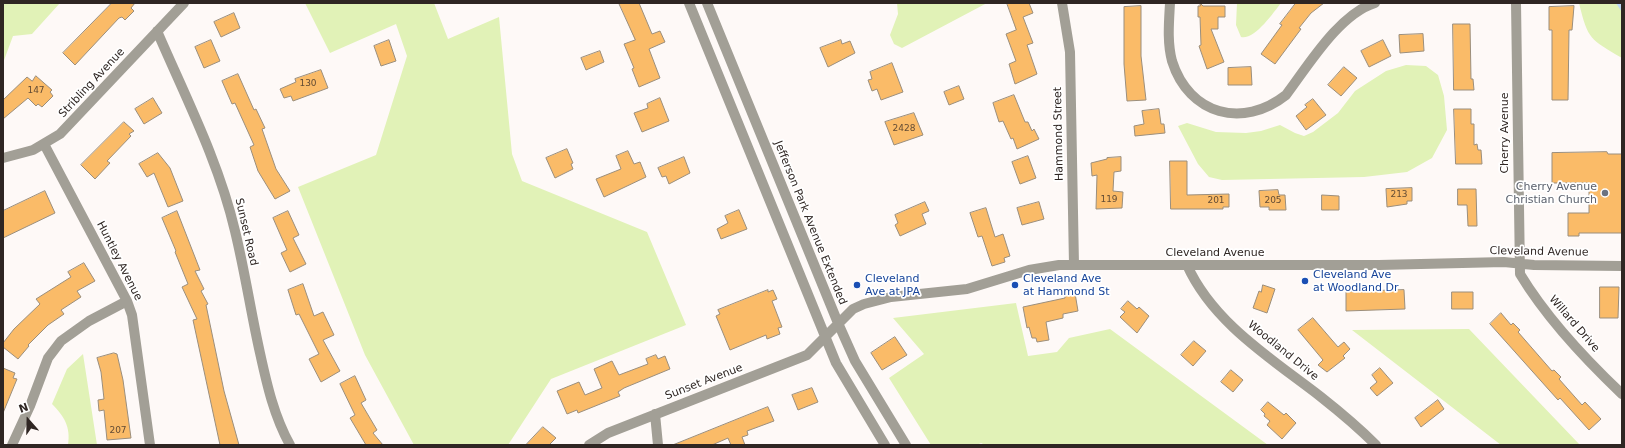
<!DOCTYPE html>
<style>
body{margin:0}
#map{position:relative;width:1625px;height:448px;overflow:hidden;background:#fef9f7;font-family:"DejaVu Sans",sans-serif}
canvas{display:block}
.frame{position:absolute;inset:0;border:4px solid #2f2623;pointer-events:none}
.north{position:absolute;left:8px;top:400px;width:40px;height:40px;-webkit-text-stroke:3px #fff;paint-order:stroke;rotate:340deg;font-size:11px;font-weight:700;line-height:16px;text-align:center;color:#2f2623}
.north::after{content:'';display:block;margin:auto;width:14px;height:18px;background:#2f2623;clip-path:polygon(50% 0,100% 100%,50% 72%,0 100%)}
</style>
<div id="map">
<canvas width="1625" height="448"></canvas>
<div class="frame"></div>
<div class="north">N</div>
</div>
<script>
const ctx = document.querySelector('canvas').getContext('2d');
ctx.lineJoin = 'round';
function paint(path, color) {
  ctx.fillStyle = color;
  ctx.fill(path, 'evenodd');
}
function strokePath(path, color, width, dash) {
  ctx.strokeStyle = color;
  ctx.lineWidth = width;
  ctx.lineCap = dash ? 'butt' : 'round';
  ctx.setLineDash(dash || []);
  ctx.stroke(path);
}
function drawText(font, color, halo, rows, align = 'center') {
  ctx.font = font + ' "DejaVu Sans",sans-serif';
  ctx.lineWidth = 3.5;
  ctx.setLineDash([]);
  ctx.textBaseline = 'middle';
  ctx.strokeStyle = halo;
  ctx.fillStyle = color;
  for (const [text, x, y, turn = 0] of rows) {
    ctx.save();
    ctx.translate(x, y);
    ctx.rotate((+turn || 0) * Math.PI / 180);
    ctx.textAlign = isNaN(turn) ? turn : align;
    if (halo) ctx.strokeText(text, 0, 0);
    ctx.fillText(text, 0, 0);
    ctx.restore();
  }
}
const green = new Path2D(`
 M3 3H60L32 34 13 36 3 63Z
 M305 3H434L448 39 499 17 512 154 522 181 647 232 686 325 551 379 508 445H414L365 355 298 187 376 155 407 56 396 24 330 53Z
 M897 3H987L902 48 894 44 890 35 898 14Z
 M1237 3H1281C1273 13 1255 40 1241 37L1236 25Z
 M1579 3H1622V58C1590 39 1588 40 1579 3Z
 M1406 65 1426 66 1438 75 1444 96 1447 130 1432 158 1407 172 1364 177 1222 180 1209 177 1198 164 1178 126 1187 123 1216 132 1246 133 1261 131 1280 125 1295 133 1304 136 1313 132 1338 113 1355 91 1386 71Z
 M1016 303 1028 356 1057 352 1069 338 1110 329 1268 445H985L981 443 977 445H931L889 378 924 354 893 318Z
 M1469 329 1580 445H1501L1352 330Z
 M83 354 97 445H68C71 427 64 416 52 404L67 369Z`);
const stream = new Path2D(`
 M1618 3 1622 9`);
const building = new Path2D(`
 M112 3H135L131 8 134 11 125 20 122 17 119 18 75 65 63 53Z
 M619 3H639L652 34 660 31 665 42 649 49 660 78 639 87 632 69 634 68 624 44 635 40Z
 M1007 3H1029L1033 13 1023 17 1033 43 1027 45 1037 74 1015 84 1009 64 1016 61 1006 34 1016 30Z
 M1200 3 1203 6H1225V17H1218V29H1211L1224 62 1207 69 1199 46 1201 45 1200 17H1198V6H1200Z
 M1296 3H1324L1311 13 1299 28 1301 29 1275 64 1261 54 1282 25 1280 24Z
 M1141 6V56L1146 100 1127 101 1124 64V7Z
 M1574 6 1572 30H1569L1568 100H1552V30H1549V7Z
 M234 13 240 28 221 37 214 22Z
 M1453 24H1470L1471 79H1473L1474 90H1454Z
 M1423 34 1424 51 1400 53 1399 35Z
 M211 40 220 61 204 68 195 47Z
 M389 40 396 61 381 66 374 46Z
 M841 40 842 44 850 41 855 53 828 67 820 48Z
 M1383 40 1391 56 1369 67 1361 51Z
 M600 51 604 62 586 70 581 58Z
 M892 63 903 92 881 100 877 89 872 91 868 80 872 79 870 72Z
 M1251 67 1252 85H1228V68Z
 M1344 67 1357 78 1341 96 1328 85Z
 M321 70 328 88 293 101 291 96 284 98 280 89 296 82 295 79Z
 M238 74 254 110 256 109 265 128 262 129 276 169 290 191 275 199 258 171 250 147 254 145 235 103 232 104 222 81Z
 M36 76 52 90 50 92 53 96 42 107 38 104 36 106 28 98 3 119V100L27 77 32 81Z
 M959 86 964 99 949 105 944 92Z
 M1014 95 1025 122H1028L1032 131 1034 129 1039 139 1017 149 1013 138 1011 139 1003 121 999 122 993 103Z
 M153 98 162 113 144 124 135 109Z
 M660 98 669 121 642 132 634 113 648 108 647 104Z
 M1313 99 1326 115 1306 130 1296 116 1307 107 1305 105Z
 M1159 109 1161 124H1164L1165 133 1135 136 1134 126 1144 124 1142 111Z
 M1454 109H1471V124H1474V145L1477 144 1478 150H1481L1482 164H1456Z
 M914 113 923 135 894 145 885 122Z
 M124 122 134 131 129 134 131 136 107 161 110 163 95 179 81 165Z
 M567 149 573 163 571 164 573 169 555 178 546 158Z
 M628 151 634 164 640 162 646 177 604 197 596 179 621 169 616 156Z
 M1607 152 1608 154H1622V233H1579V236H1568V213H1589V183H1552V153Z
 M158 153 170 168 183 201 168 207 154 173 147 177 139 164Z
 M1028 156 1036 178 1020 184 1012 162Z
 M684 157 690 173 669 184 666 176 662 177 658 168Z
 M1121 157V171L1114 172 1113 191 1123 192 1122 208 1096 209 1097 175 1092 176 1091 163 1107 159V158Z
 M1170 161H1187V195L1229 194V207H1223V209H1171Z
 M1412 188V201H1407V204L1387 207 1386 189Z
 M1458 189H1476L1477 226H1468L1467 205H1458Z
 M1278 190 1279 195H1285L1286 210H1269V207H1260L1259 191Z
 M45 191 55 213 3 238V211Z
 M1322 195 1339 196V210H1322Z
 M925 202 929 211 922 214 926 224 900 236 895 225 898 223 895 215Z
 M1039 202 1044 219 1022 225 1017 208Z
 M986 208 995 237 1003 234 1010 256 1004 258 1005 262 992 266 982 236 978 237 970 213Z
 M739 210 747 229 721 239 717 229 728 223 725 216Z
 M177 211 200 270 195 271 204 289 201 291 208 304 206 305 224 391 239 445H220L193 320 197 319 182 287 188 284 175 252 176 251 162 218Z
 M288 211 299 235 293 238 306 264 290 272 281 253 287 250 273 218Z
 M84 263 95 281 77 291 81 297 61 310 64 314 48 325 28 345 29 346 18 359 3 347V343L14 329 40 304 36 299 71 277 68 272Z
 M303 284 314 316 323 312 334 335 323 340 340 371 321 382 309 359 319 354 299 314 296 315 288 290Z
 M1263 285 1275 289 1267 313 1253 308 1259 291 1261 292Z
 M1600 287H1619L1618 318H1600Z
 M768 290V292L773 290 777 299 772 301 782 327 778 328 780 334 767 339 766 335 730 350 716 316 720 314 718 310Z
 M1404 290 1405 309 1346 311V292Z
 M1452 292H1473V309H1452Z
 M1075 293 1078 311 1063 314V318L1046 322 1049 340 1037 342 1036 338H1032L1029 327 1027 328 1023 307 1065 298V295Z
 M1128 301 1137 309 1139 307 1149 316 1137 333 1120 317 1125 312 1121 309Z
 M1501 313 1511 325 1513 323 1520 330 1518 332 1552 371 1554 370 1561 377 1559 379 1582 405 1585 402 1601 419 1589 430 1560 398 1558 400 1490 324Z
 M1313 318 1338 347 1344 342 1350 349 1343 356 1345 358 1327 372 1318 365 1323 360 1298 330Z
 M895 337 907 355 882 370 871 353Z
 M1194 341 1206 351 1193 366 1181 355Z
 M114 353 117 354 123 380 131 438 107 440 104 410 99 411 98 400 104 399 101 372 97 358Z
 M656 355 658 359 665 356 670 369 624 388 618 392 620 396 578 413 577 410 567 414 557 391 579 382 585 395 602 388 594 369 612 361 619 375 648 364 646 359Z
 M3 368 15 373 13 378 17 379 3 413Z
 M1380 368 1393 383 1377 396 1370 388 1377 382 1372 375Z
 M1231 370 1243 380 1233 392 1221 382Z
 M355 376 366 400 361 403 377 430 373 433 383 445H366L350 418 355 415 340 384Z
 M812 388 818 402 798 410 792 395Z
 M1438 400 1444 409 1421 427 1415 418Z
 M1268 402 1284 415 1286 413 1296 423 1282 439 1267 425 1270 421 1264 416 1265 414 1261 410Z
 M768 407 774 421 747 431 748 435 742 437 745 445H731L728 438 712 445H673Z
 M543 427 556 438 549 445H526Z`);
const minor = new Path2D(`
 M689 3 836 363 885 445
 M707 3 838 323 855 361 906 445
 M1062 3 1070 52 1074 265
 M1170 3C1169 22 1167 42 1172 61 1189 115 1243 129 1286 95 1308 66 1339 14 1375 3
 M1516 3 1520 274C1546 317 1585 359 1622 394
 M157 31C185 96 219 162 235 231 245 272 251 313 260 353 267 385 274 416 290 445
 M44 144 127 301 132 315 150 445
 M3 158 33 150 60 134 184 3
 M1187 265C1213 323 1272 359 1321 397 1340 412 1359 428 1376 445
 M655 414 658 445
 M12 445 30 406 48 358 61 341 89 321 127 301
 M589 445 608 433 807 355 853 309 864 304 891 297 967 289 1029 270 1059 265H1379L1504 262 1534 265 1622 266`);
const markers = [
 [1605,193,4,"#6b7280"],
 [1305,281,4,"#1a4fb4"],
 [857,285,4,"#1a4fb4"],
 [1015,285,4,"#1a4fb4"]
];
const numberNames = [
 ["130",308,84],
 ["147",36,91],
 ["2428",904,129],
 ["213",1399,195],
 ["119",1109,200],
 ["201",1216,201],
 ["205",1273,201],
 ["207",118,431]
];
const streetNames = [
 ["Stribling Avenue",92,83,-47],
 ["Cherry Avenue",1505,133,-90],
 ["Hammond Street",1059,134,-91],
 ["Jefferson Park Avenue Extended",810,223,68],
 ["Sunset Road",246,232,77],
 ["Cleveland Avenue",1539,252,1],
 ["Cleveland Avenue",1215,253],
 ["Huntley Avenue",119,261,63],
 ["Willard Drive",1574,324,49],
 ["Woodland Drive",1283,351,39],
 ["Sunset Avenue",704,382,-21]
];
const worshipNames = [
 ["Cherry Avenue",1597,187],
 ["Christian Church",1597,200]
];
const transitNames = [
 ["Cleveland Ave",1313,275],
 ["at Woodland Dr",1313,288],
 ["Cleveland",865,279],
 ["Ave at JPA",865,292],
 ["Cleveland Ave",1023,279],
 ["at Hammond St",1023,292]
];
paint(green, '#e1f2b7');
strokePath(stream, '#bdd7f4', 3.5);
paint(building, '#fabb68');
strokePath(building, '#9b8e7c', 1);
strokePath(minor, '#a29f96', 10);
for (const [x, y, r, color] of markers) {
  const dot = new Path2D();
  dot.arc(x, y, r, 0, 2 * Math.PI);
  ctx.fillStyle = color;
  ctx.fill(dot);
  strokePath(dot, '#fff', 1.5);
}
drawText('9px', '#624b34', null, numberNames);
drawText('11px', '#2f2623', '#fff', streetNames);
drawText('11px', '#5b616d', '#fff', worshipNames, 'right');
drawText('11px', '#164399', '#fff', transitNames, 'left');
</script>
